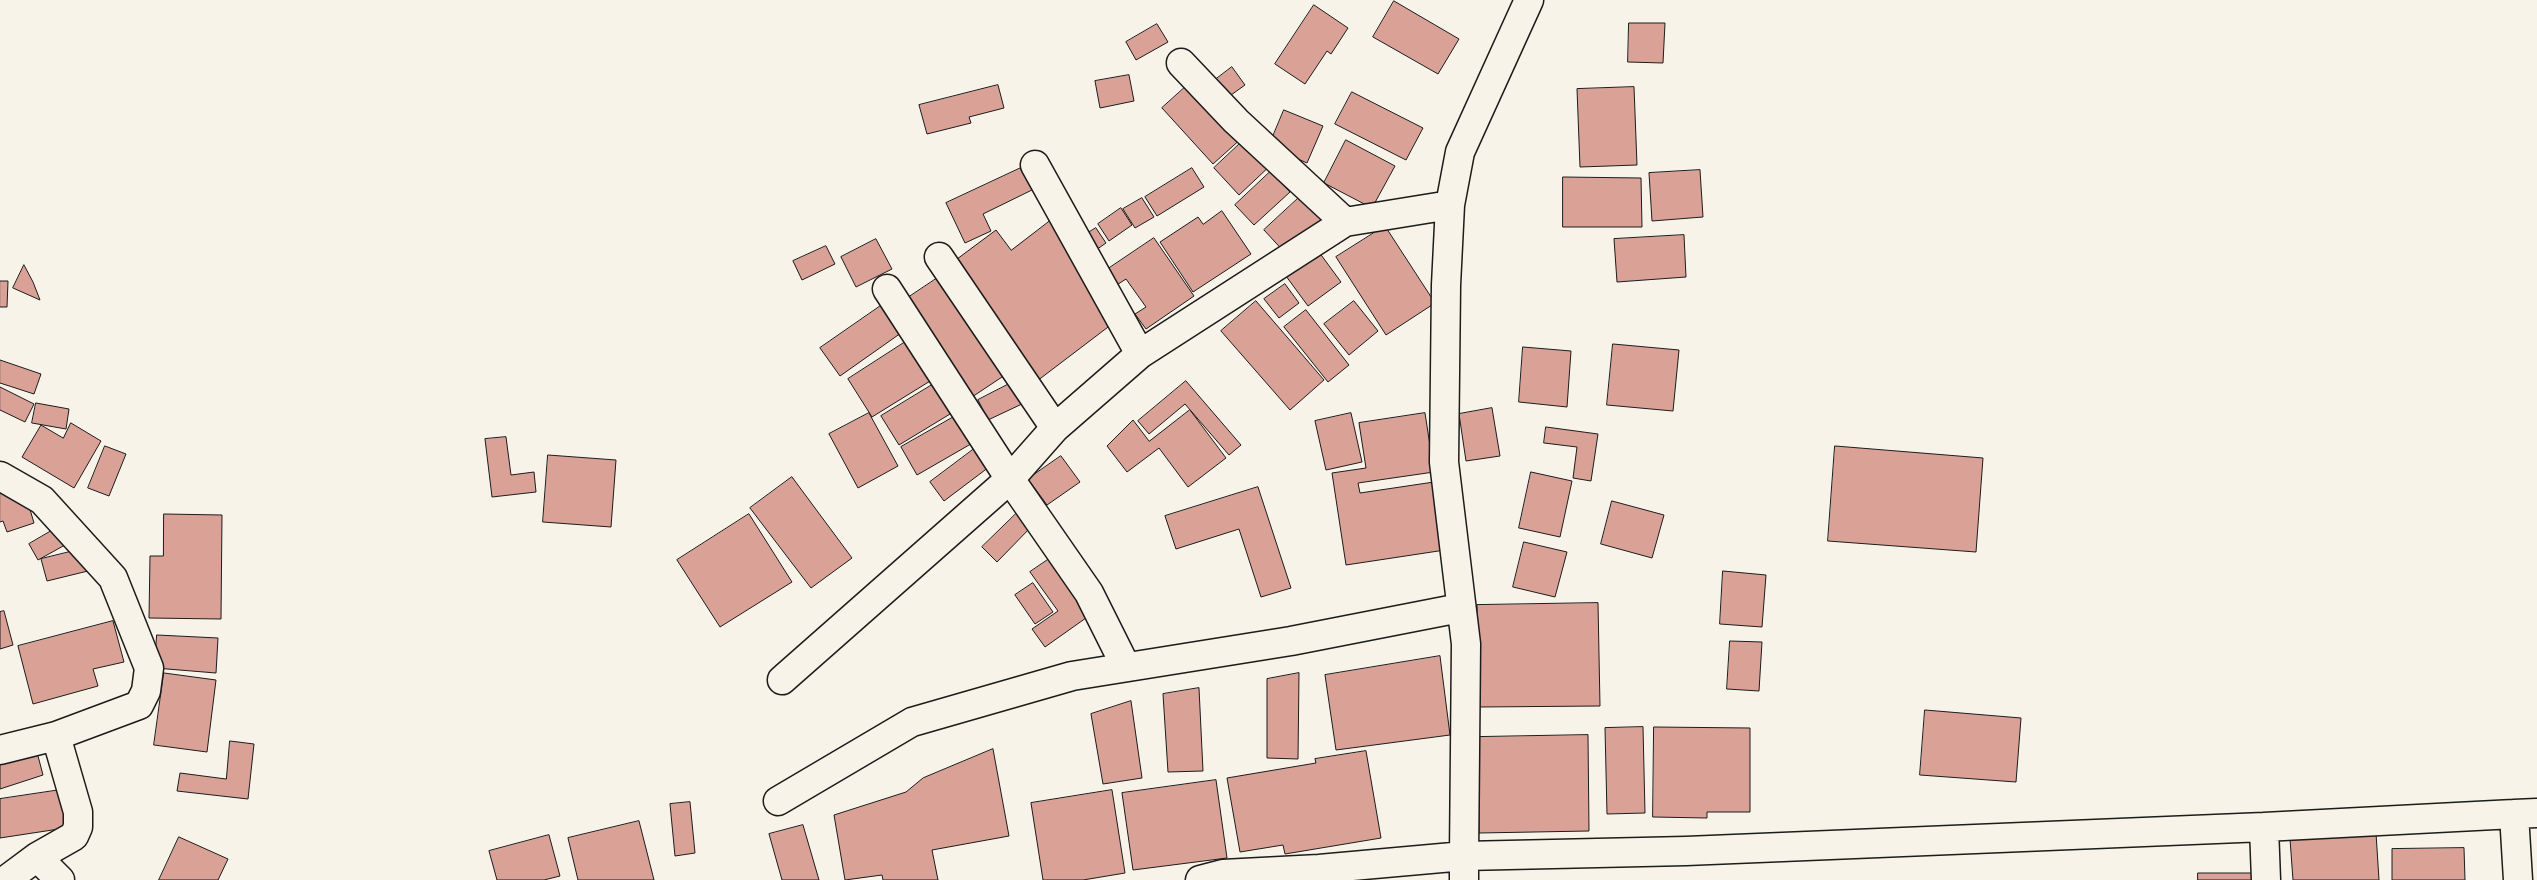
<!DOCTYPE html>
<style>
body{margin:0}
canvas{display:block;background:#f7f3e8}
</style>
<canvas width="2537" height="880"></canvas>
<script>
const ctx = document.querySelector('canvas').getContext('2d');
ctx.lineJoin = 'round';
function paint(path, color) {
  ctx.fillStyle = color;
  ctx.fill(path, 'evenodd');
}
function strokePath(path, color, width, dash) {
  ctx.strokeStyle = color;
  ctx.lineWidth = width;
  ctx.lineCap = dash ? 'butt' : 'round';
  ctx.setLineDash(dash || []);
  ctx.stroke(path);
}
const building = new Path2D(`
 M1394 1 1459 39 1438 74 1373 37Z
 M1314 5 1348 28 1331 54 1327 51 1305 84 1275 64Z
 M1629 23H1665L1663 63 1628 62Z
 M1157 24 1168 42 1136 60 1126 42Z
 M1232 67 1245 85 1224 100 1211 83Z
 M1129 75 1134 101 1100 108 1095 81Z
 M1192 81 1243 137 1213 164 1162 108Z
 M998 85 1004 108 969 117 971 123 927 134 919 105Z
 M1634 87 1637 165 1580 167 1577 89Z
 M1352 92 1423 128 1406 160 1335 124Z
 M1284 110 1323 126 1307 163 1269 146Z
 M1247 137 1272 164 1239 195 1214 168Z
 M1346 140 1395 166 1372 208 1324 183Z
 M1023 167 1034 189 983 214 991 231 965 243 946 203Z
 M1192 168 1204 187 1157 216 1145 197Z
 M1700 170 1703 217 1652 221 1649 173Z
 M1270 172 1290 192 1254 225 1235 205Z
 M1563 177 1641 178 1642 227H1563Z
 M1304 193 1327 218 1287 255 1264 230Z
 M1142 198 1154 217 1135 228 1123 209Z
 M1121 208 1132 225 1109 241 1098 224Z
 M1222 211 1251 254 1193 292 1160 242 1198 217 1203 224Z
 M1050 221 1096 283 1116 321 1037 381 949 265 996 230 1011 250Z
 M1385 226 1435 303 1386 335 1336 257Z
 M1096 228 1106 243 1093 252 1083 236Z
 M1684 235 1686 277 1617 282 1614 239Z
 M1154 238 1194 296 1146 329 1135 314 1146 307 1126 279 1109 290 1099 275Z
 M876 239 892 269 856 287 841 257Z
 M826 246 835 264 802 280 793 261Z
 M1316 248 1341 282 1308 306 1283 272Z
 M24 265 33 282 40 300 13 288Z
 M945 273 1011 371 972 397 906 299Z
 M0 281H8L7 307H0Z
 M1285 284 1299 303 1279 318 1264 299Z
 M1256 301 1324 380 1290 410 1221 331Z
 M1354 301 1378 331 1349 355 1324 324Z
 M882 305 901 333 840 376 820 348Z
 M1306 310 1349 365 1328 382 1284 327Z
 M910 339 935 378 872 417 848 379Z
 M1613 344 1679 350 1673 411 1607 405Z
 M1523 347 1571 351 1567 407 1519 402Z
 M0 360 41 374 34 394 0 383Z
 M1186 381 1241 445 1229 455 1185 404 1149 434 1138 421Z
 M937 382 955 411 899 445 881 416Z
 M1013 382 1024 403 988 420 978 400Z
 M0 387 34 404 25 422 0 410Z
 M36 403 69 409 66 429 32 423Z
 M1492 408 1500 456 1466 461 1459 414Z
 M1190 410 1226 458 1188 487 1159 448 1127 472 1107 446 1133 420 1149 441Z
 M869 413 898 466 858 488 829 434Z
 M1351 413 1362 462 1326 470 1315 421Z
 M1425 413 1434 472 1358 483 1360 493 1434 482 1445 550 1346 565 1332 473 1366 468 1359 423Z
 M959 414 976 441 917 475 901 447Z
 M71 423 101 441 74 488 22 457 41 425 63 438Z
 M1546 427 1598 434 1591 481 1573 478 1577 447 1544 443Z
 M506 437 511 475 534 472 536 492 492 497 485 439Z
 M105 446 126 454 109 496 88 488Z
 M978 446 993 464 944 501 930 482Z
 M1835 446 1983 458 1976 552 1828 541Z
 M548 455 616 460 611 527 543 522Z
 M1061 456 1080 482 1047 505 1028 479Z
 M1531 472 1572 481 1560 537 1519 528Z
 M792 477 852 558 811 588 750 508Z
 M1258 487 1291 588 1261 597 1239 529 1176 549 1165 516Z
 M0 489 29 506 34 523 7 532 3 521 0 522Z
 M1612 501 1664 515 1652 558 1601 544Z
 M1020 510 1034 524 997 562 982 547Z
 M164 514 222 515 221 619 149 618 150 556H163Z
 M749 514 792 582 720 627 677 560Z
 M65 523 74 540 38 560 29 544Z
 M1524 542 1567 552 1555 597 1513 587Z
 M82 549 88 571 47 581 41 559Z
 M1052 557 1093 613 1045 647 1032 629 1058 611 1030 572Z
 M1723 571 1766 575 1762 627 1720 624Z
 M1033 583 1053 612 1035 624 1015 595Z
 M1598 603 1600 706 1478 707 1477 605Z
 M4 611 13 645 0 649V612Z
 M113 621 124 662 93 669 98 686 33 704 18 646Z
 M157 635 218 638 216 673 155 668Z
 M1730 641 1762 642 1759 691 1727 689Z
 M1440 656 1450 735 1336 750 1325 675Z
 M164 673 216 680 207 752 154 745Z
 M1299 673 1298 759 1267 758V679Z
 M1199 688 1203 771 1168 772 1163 694Z
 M1131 701 1142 778 1103 784 1091 714Z
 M1925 710 2021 718 2016 782 1920 775Z
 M1643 727 1645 813 1607 814 1605 728Z
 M1654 727 1750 728V812H1707V818L1653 817Z
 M1588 735 1589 831 1479 833 1478 737Z
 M230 741 254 744 248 799 177 791 180 773 226 779Z
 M993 749 1009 836 932 850 938 880H883L882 875 845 880 834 815 906 792 923 778Z
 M1366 751 1381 838 1285 854 1283 845 1240 852 1227 778 1316 763 1315 759Z
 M38 756 43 775 0 789V764Z
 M1216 780 1227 858 1133 870 1122 793Z
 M67 789 72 827 0 838V799Z
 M1112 790 1125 873 1083 880H1043L1031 803Z
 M690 802 695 853 675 856 670 804Z
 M639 821 654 880H578L568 838Z
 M803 825 819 880H782L769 834Z
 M2376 833 2379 880H2293L2290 839Z
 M549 835 560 876 544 880H497L489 851Z
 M179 837 228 859 218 880H159Z
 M2464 848 2465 880H2392V849Z
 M2198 873H2259V880H2198Z`);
const minor = new Path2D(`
 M1529 0 1460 152 1450 205 1446 285 1444 462 1466 644 1464 856 1686 851 2264 827
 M1181 63 1236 121 1345 222
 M1035 165 1140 354 1055 428 1010 479 1089 593 1126 667
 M939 257 1055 428
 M1140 354 1345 222 1450 205
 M0 476 42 500 113 578 149 668 146 691 139 705 56 736 0 750
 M782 680 1010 479 887 289
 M778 801 912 722 1072 676 1291 641 1460 608
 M37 857 60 880
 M6 880 37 857 74 836 78 827V812L56 736
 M1200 880 1223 874 1319 869 1464 856V880
 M2266 880 2264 827 2514 814
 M2518 880 2514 814 2537 813`);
paint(building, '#daa197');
strokePath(building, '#1c1c1c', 1);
strokePath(minor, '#1c1c1c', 31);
strokePath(minor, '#f7f3e8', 28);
</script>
